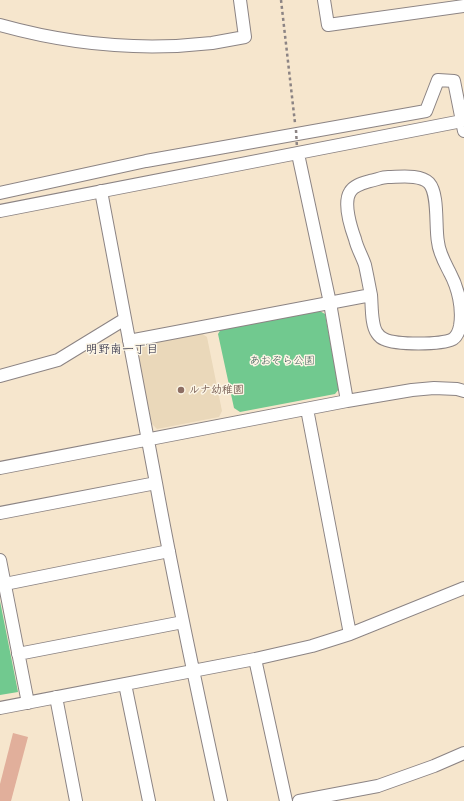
<!DOCTYPE html>
<meta charset="utf-8">
<style>
body{margin:0}
canvas{display:block;background:#f6e6cd}
</style>
<canvas width="464" height="801"></canvas>
<script>
const ctx = document.querySelector('canvas').getContext('2d');
ctx.lineJoin = 'round';
function paint(path, color) {
  ctx.fillStyle = color;
  ctx.fill(path, 'evenodd');
}
function strokePath(path, color, width, dash) {
  ctx.strokeStyle = color;
  ctx.lineWidth = width;
  ctx.lineCap = dash ? 'butt' : 'round';
  ctx.setLineDash(dash || []);
  ctx.stroke(path);
}
function drawText(font, color, halo, rows, align = 'center') {
  ctx.font = font + ' "Patrick Hand","Klee One",sans-serif';
  ctx.lineWidth = 3;
  ctx.setLineDash([]);
  ctx.textBaseline = 'middle';
  ctx.strokeStyle = halo;
  ctx.fillStyle = color;
  for (const [text, x, y, turn = 0] of rows) {
    ctx.save();
    ctx.translate(x, y);
    ctx.rotate((+turn || 0) * Math.PI / 180);
    ctx.textAlign = isNaN(turn) ? turn : align;
    if (halo) ctx.strokeText(text, 0, 0);
    ctx.fillText(text, 0, 0);
    ctx.restore();
  }
}
const built = new Path2D(`
 M201 333 207 337 222 411 219 417 157 429 152 424 136 351 139 345Z`);
const green = new Path2D(`
 M318 310 325 314 339 389 335 394 240 412 234 408 218 334 221 329Z
 M0 601 18 692 0 695Z`);
const building = new Path2D(`
 M13 733 28 737 11 801H0V784Z`);
const path = new Path2D(`
 M281 0 295 123`);
const minor = new Path2D(`
 M324 0 328 25 464 6
 M0 25C68 44 142 51 212 43 223 41 234 39 245 37L240 0
 M298 154 330 303 347 401
 M101 191C120 289 138 386 156 483 175 589 198 695 221 801
 M0 193 146 161 426 111 438 80 454 81 464 131
 M0 211 462 121
 M129 341 371 295C369 285 367 274 365 265 362 256 357 248 355 239 351 228 343 203 350 192 354 185 363 183 370 181 376 180 382 177 388 177 400 177 420 174 429 183 439 194 435 227 438 242 439 253 445 263 450 273 458 288 463 308 460 326 459 331 457 336 453 339 441 345 396 345 384 339 381 338 379 336 377 333 371 325 372 305 371 295
 M0 376 58 360 125 319
 M307 409 350 634
 M0 468 347 401 412 390 434 388 457 389 464 391
 M0 513 156 483
 M0 560 28 703
 M5 584 169 551
 M18 654 183 622
 M255 659 286 801
 M125 684 149 801
 M56 697 76 801
 M0 708 255 659 312 646 350 634 464 588
 M299 801 378 786 434 766 464 753`);
const pathBridge = new Path2D(`
 M296 130 297 148`);
const markers = [
 [181,390,4,"#8d6e63"]
];
const parkNames = [
 ["あおぞら公園",282,361]
];
const educationNames = [
 ["ルナ幼稚園",189,390]
];
const neighbourhoodNames = [
 ["明野南一丁目",122,350]
];
paint(built, '#ead8ba');
paint(green, '#71c98f');
paint(building, '#e1af9b');
strokePath(minor, '#8c8484', 14);
strokePath(path, '#8c8484', 2.5, [3, 3]);
strokePath(minor, '#fff', 12);
strokePath(pathBridge, '#8c8484', 2.5, [3, 3]);
for (const [x, y, r, color] of markers) {
  const dot = new Path2D();
  dot.arc(x, y, r, 0, 2 * Math.PI);
  ctx.fillStyle = color;
  ctx.fill(dot);
  strokePath(dot, '#fcf5e5', 1.5);
}
drawText('11px', '#3e5c58', '#fcf5e5', parkNames);
drawText('bold 11px', '#785e54', '#fcf5e5', educationNames, 'left');
drawText('12px', '#22223b', '#fcf5e5', neighbourhoodNames);
</script>
